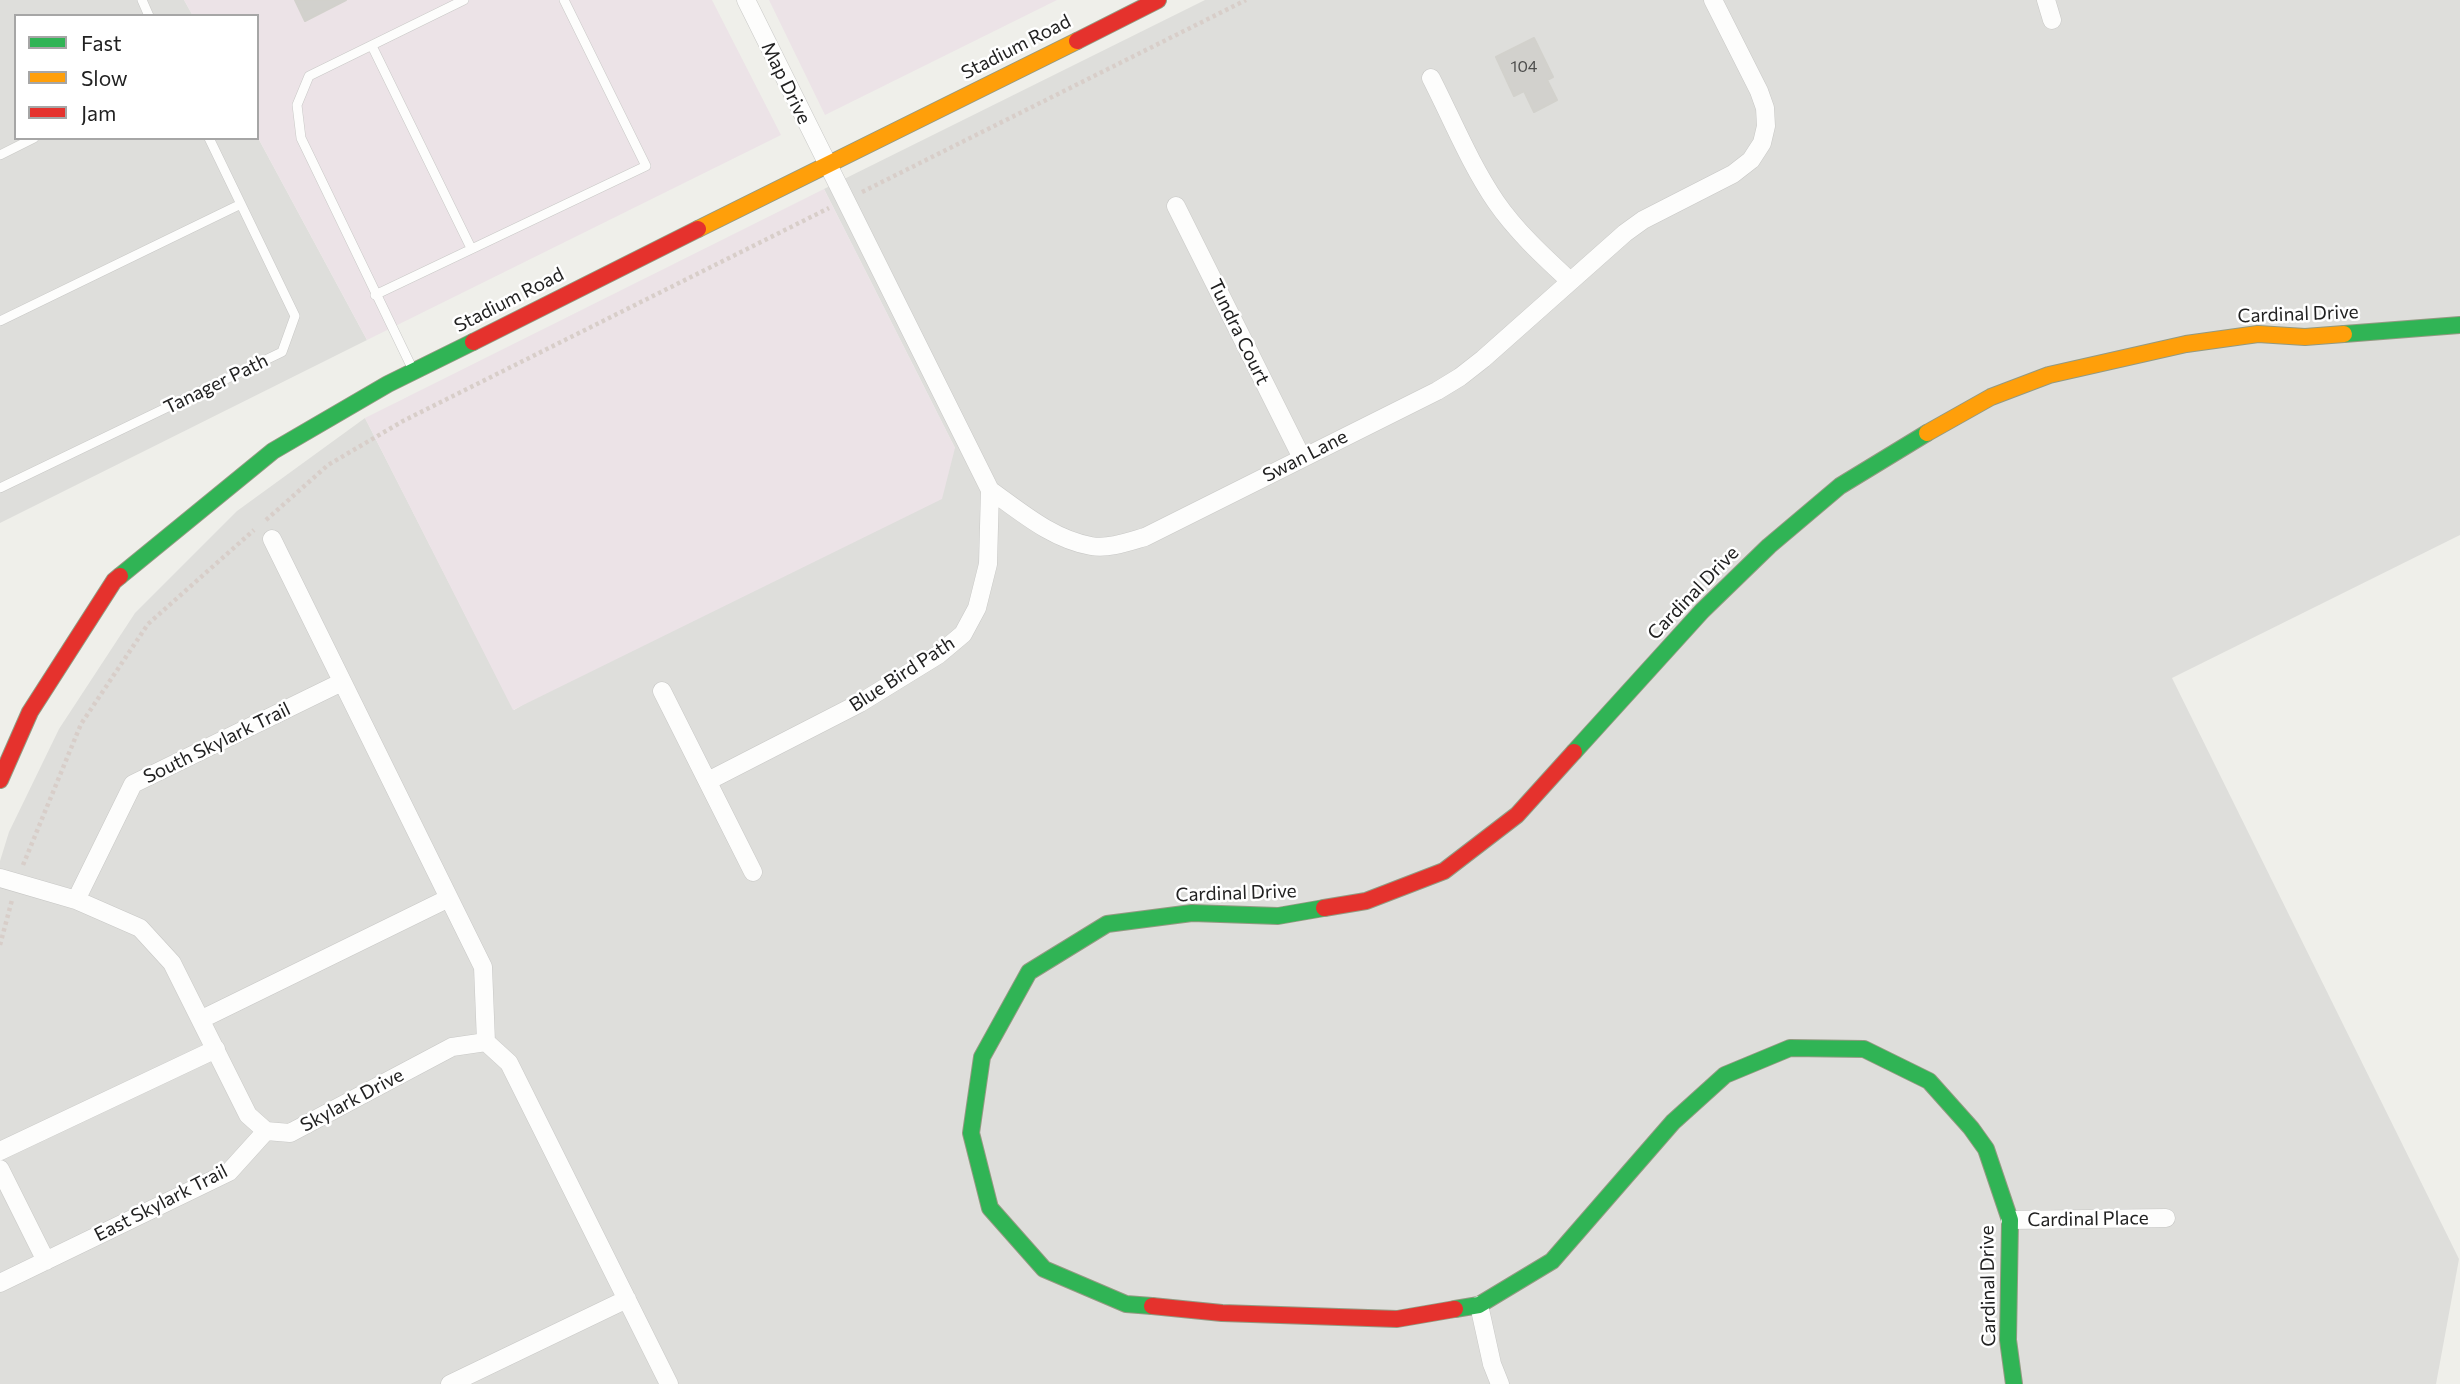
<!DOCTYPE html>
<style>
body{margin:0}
#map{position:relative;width:2460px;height:1384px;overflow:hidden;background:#efefea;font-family:Commissioner,sans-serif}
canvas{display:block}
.legend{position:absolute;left:14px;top:14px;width:245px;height:126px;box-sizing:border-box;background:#fff;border:2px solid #a6a6a6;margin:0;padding:9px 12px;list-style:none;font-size:21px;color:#212121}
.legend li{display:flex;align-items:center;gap:14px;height:35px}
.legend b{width:35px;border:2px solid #a6a6a6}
</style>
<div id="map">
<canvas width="2460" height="1384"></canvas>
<ul class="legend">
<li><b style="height:9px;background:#30b455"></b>Fast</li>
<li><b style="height:9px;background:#ff9f0a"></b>Slow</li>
<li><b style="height:9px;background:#e5322d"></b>Jam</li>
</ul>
</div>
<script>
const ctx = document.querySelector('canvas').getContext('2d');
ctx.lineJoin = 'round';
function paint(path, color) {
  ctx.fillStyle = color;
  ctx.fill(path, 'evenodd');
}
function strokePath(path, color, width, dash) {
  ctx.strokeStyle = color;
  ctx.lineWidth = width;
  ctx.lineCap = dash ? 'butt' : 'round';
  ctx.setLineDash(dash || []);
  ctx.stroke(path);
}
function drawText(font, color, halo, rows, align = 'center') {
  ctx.font = font + ' Commissioner,sans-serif';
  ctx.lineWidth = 5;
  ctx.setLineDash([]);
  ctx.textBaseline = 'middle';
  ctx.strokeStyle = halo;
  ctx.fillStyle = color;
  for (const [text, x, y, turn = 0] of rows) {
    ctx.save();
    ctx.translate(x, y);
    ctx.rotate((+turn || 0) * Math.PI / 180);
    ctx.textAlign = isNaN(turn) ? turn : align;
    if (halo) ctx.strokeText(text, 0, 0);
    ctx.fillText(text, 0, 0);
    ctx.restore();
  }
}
const residential = new Path2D(`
 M0 0H184L193 16H16V138H257V136L367 340 0 523Z
 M1205 0H2460V535L2172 678 2459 1259 2436 1384H0V861L9 832 59 729 135 613 237 511 365 418 514 710 955 448 824 189Z`);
const industrial = new Path2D(`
 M184 0H712L781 135 367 340 257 136V16H193Z
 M769 0H1057L825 115Z
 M824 189 955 448 942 499 513 710 365 418Z`);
const building = new Path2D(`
 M295 0H346L305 21Z
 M1534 38 1553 77 1547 80 1557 100 1534 112 1524 91 1514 96 1496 57Z`);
const path = new Path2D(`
 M862 192 1246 0
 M266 520 328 465 403 421 829 208
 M23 865 81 724 148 624 254 530
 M0 945 12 900`);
const lane = new Path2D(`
 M142 0 149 16
 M372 46 471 248
 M0 155 34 138
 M375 295 646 166 564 0
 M0 321 241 204
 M413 370 301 138 297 105 309 76 464 0
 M0 488 282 352 295 316 209 138`);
const street = new Path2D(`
 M746 0 990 490C1021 512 1052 539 1091 546 1109 549 1128 542 1145 537L1437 391 1460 377 1483 359 1625 233 1643 220 1733 174 1751 160 1762 143 1766 126 1765 108 1759 91 1713 0
 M2046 0 2052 20
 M1431 78C1452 119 1470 164 1496 202 1516 231 1543 256 1569 280
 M1176 206 1302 458
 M272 539 483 967 486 1042
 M662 691 753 872
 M708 781 860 703 938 655 963 634 977 608 988 564 990 490
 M0 878 76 900 140 928 172 963 248 1115 266 1131 290 1133 452 1047 486 1042 509 1063 669 1384
 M76 900 133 784 342 682
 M202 1019 449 898
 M0 1151 216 1049
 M0 1169 46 1261
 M2010 1220 2166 1218
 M0 1283 229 1172 266 1131
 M1479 1305 1492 1364 1500 1384
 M450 1384 627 1299`);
const fast = new Path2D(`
 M2344 334 2460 325
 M120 576 273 451 388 384 473 342
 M1574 752 1702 611 1769 546 1840 486 1927 433
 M1152 1306 1126 1304 1044 1269 990 1208 971 1133 982 1057 1029 972 1107 924 1192 913 1278 916 1324 908
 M1455 1309 1479 1305 1552 1261 1673 1122 1725 1075 1790 1048 1864 1049 1929 1081 1971 1128 1986 1149 2010 1220 2008 1340 2014 1384`);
const slow = new Path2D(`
 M698 229 1077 41
 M1927 433 1991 397 2049 375 2186 344 2258 334 2305 337 2344 334`);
const jam = new Path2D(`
 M1077 41 1158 0
 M473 342 698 229
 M0 780 30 712 114 581 120 576
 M1324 908 1366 901 1444 871 1517 815 1574 752
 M1152 1306 1222 1313 1397 1319 1455 1309`);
const numberNames = [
 ["104",1524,67]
];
const streetNames = [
 ["Stadium Road",1016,47,-27],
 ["Map Drive",786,83,64],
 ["Stadium Road",509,300,-27],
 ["Cardinal Drive",2298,314,-2],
 ["Tundra Court",1239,332,64],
 ["Tanager Path",216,384,-26],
 ["Swan Lane",1305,456,-27],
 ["Cardinal Drive",1693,593,-46],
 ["Blue Bird Path",902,674,-33],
 ["South Skylark Trail",217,743,-26],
 ["Cardinal Drive",1236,893,-2],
 ["Skylark Drive",352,1100,-28],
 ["East Skylark Trail",161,1203,-27],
 ["Cardinal Place",2088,1219,-1],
 ["Cardinal Drive",1988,1286,-91]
];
paint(residential, '#dededb');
paint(industrial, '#ece3e7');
paint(building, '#d2d1cd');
strokePath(building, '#d2d1cc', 2);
strokePath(lane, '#c8c8c6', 10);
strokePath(street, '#c8c8c6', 19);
strokePath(fast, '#939a82', 18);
strokePath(slow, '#939a82', 18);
strokePath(jam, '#939a82', 18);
strokePath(path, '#d8cec9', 4.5, [3.5, 3.5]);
strokePath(lane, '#fdfdfc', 9);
strokePath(street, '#fdfdfc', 18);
strokePath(fast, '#30b455', 16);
strokePath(slow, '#ff9f0a', 16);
strokePath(jam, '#e5322d', 16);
drawText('16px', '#4d4d4c', null, numberNames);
drawText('19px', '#212121', '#fff', streetNames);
</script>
